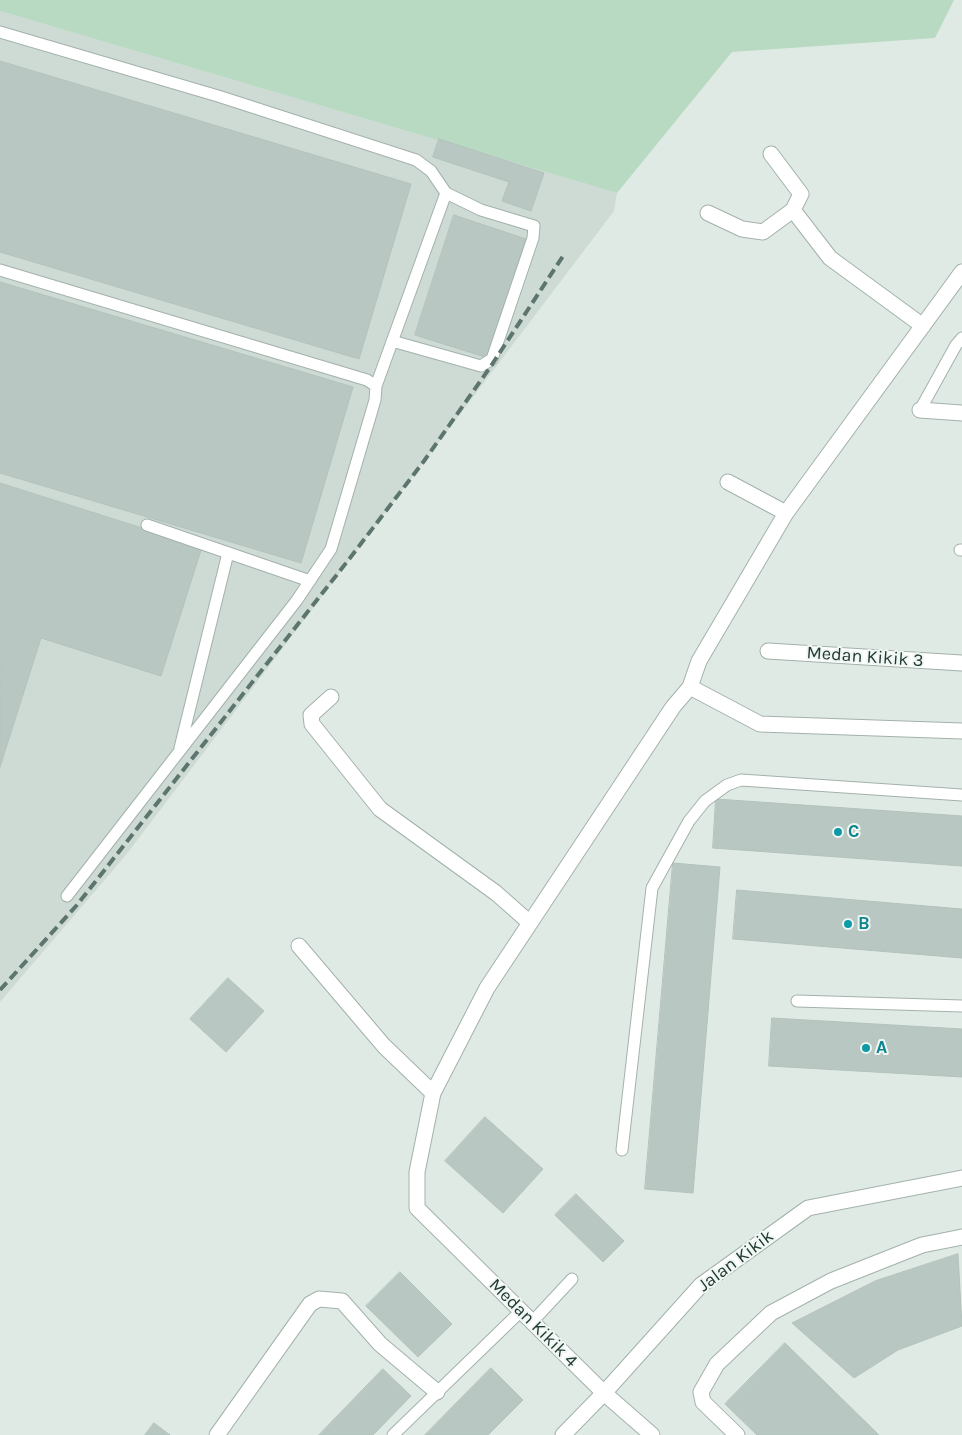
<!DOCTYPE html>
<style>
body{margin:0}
canvas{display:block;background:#e0eae5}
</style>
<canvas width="962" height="1435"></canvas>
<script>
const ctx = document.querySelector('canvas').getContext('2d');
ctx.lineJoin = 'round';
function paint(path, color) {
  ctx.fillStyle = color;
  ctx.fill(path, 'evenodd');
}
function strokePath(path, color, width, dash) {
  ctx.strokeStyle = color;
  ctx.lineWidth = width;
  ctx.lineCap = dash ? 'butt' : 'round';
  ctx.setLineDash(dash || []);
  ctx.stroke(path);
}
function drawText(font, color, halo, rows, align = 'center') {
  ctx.font = font + ' Karla,sans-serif';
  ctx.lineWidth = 4;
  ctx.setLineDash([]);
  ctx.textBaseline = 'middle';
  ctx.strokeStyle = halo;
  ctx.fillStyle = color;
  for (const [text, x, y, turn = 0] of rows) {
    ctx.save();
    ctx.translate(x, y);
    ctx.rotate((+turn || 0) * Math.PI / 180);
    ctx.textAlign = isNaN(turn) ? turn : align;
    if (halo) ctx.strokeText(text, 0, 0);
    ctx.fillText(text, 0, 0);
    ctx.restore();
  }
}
const built = new Path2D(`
 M0 11 617 193 614 211 126 855 0 1002Z`);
const green = new Path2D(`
 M0 0H954L935 38 732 52 617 193 0 11Z`);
const building = new Path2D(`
 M0 61 411 184 359 359 0 252Z
 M439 139 544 173 531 211 502 201 509 182 433 157Z
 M454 215 526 239 488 358 415 335Z
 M0 282 353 387 301 563 0 473Z
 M0 483 202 547 161 676 41 638 0 767Z
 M716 799 962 816V866L713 848Z
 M673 863 720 867 693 1193 645 1189Z
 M737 890 962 909V958L733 939Z
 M228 978 264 1011 226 1052 190 1019Z
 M772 1018 962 1029V1077L769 1066Z
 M485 1117 543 1169 503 1213 445 1161Z
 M576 1194 624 1241 603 1262 555 1215Z
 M958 1254 962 1326 898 1350 854 1378 792 1323 875 1281Z
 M400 1272 452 1324 418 1357 366 1306Z
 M785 1343 879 1435H757L725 1404Z
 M491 1368 523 1400 488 1435H425Z
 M383 1369 411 1396 373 1435H319Z
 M154 1423 170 1435H145Z`);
const service = new Path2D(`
 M0 32 218 96 416 160 431 171 446 193 481 210 534 226 533 238 492 359 481 366 392 341
 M0 270 367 380 376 386 375 400 331 549 297 600 67 896
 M376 386 446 193
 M920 410 956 345 962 338
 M147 525 310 581
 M960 550H962
 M180 748 228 553
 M797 1001 962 1006
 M622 1150 652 888 689 821 705 801 727 785 741 780 962 795
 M532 1322 572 1279
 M393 1435 521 1311`);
const minor = new Path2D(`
 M793 210 830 258 923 326
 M708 213 742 229 763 232 793 210 801 194 771 154
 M920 410 962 413
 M728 482 786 513
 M768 651 962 663
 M690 687 760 724 962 731
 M331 697 311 715 312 724 380 809 496 893 530 923
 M299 946 384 1046 433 1093
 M217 1435 310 1304 319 1299 342 1301 380 1344 437 1392
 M652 1435 604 1393 417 1208V1172L433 1093 487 988 673 707 690 687 699 661 786 513 962 272
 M737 1435 703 1402 701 1392 717 1364 771 1313 831 1281 922 1245 962 1237`);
const tertiary = new Path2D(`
 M563 1435 604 1393 701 1285 808 1208 962 1178`);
const rail = new Path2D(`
 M0 990 77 905 350 558 424 461 491 366 565 253`);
const markers = [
 [838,832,5,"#0f9aa8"],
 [848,924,5,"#0f9aa8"],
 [866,1048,5,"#0f9aa8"]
];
const streetNames = [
 ["Medan Kikik 3",865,657,4],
 ["Jalan Kikik",736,1261,-37],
 ["Medan Kikik 4",533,1323,45]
];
const cultureNames = [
 ["C",848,832],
 ["B",858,924],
 ["A",876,1048]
];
paint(built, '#cedad4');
paint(green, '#b9dac2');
paint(building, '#b8c7c1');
strokePath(building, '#b3c3bc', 1);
strokePath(service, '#a3b1ac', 13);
strokePath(minor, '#a3b1ac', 17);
strokePath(tertiary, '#a3b1ac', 17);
strokePath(service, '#fff', 11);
strokePath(minor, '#fff', 15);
strokePath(tertiary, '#fff', 15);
strokePath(rail, '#5c756e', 4, [10, 5]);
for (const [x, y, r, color] of markers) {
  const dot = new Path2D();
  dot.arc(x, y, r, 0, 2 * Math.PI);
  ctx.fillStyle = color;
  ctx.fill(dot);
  strokePath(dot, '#f0f7f3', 2);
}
drawText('18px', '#213933', '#f0f7f3', streetNames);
drawText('bold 18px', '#0d838f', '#f0f7f3', cultureNames, 'left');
</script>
